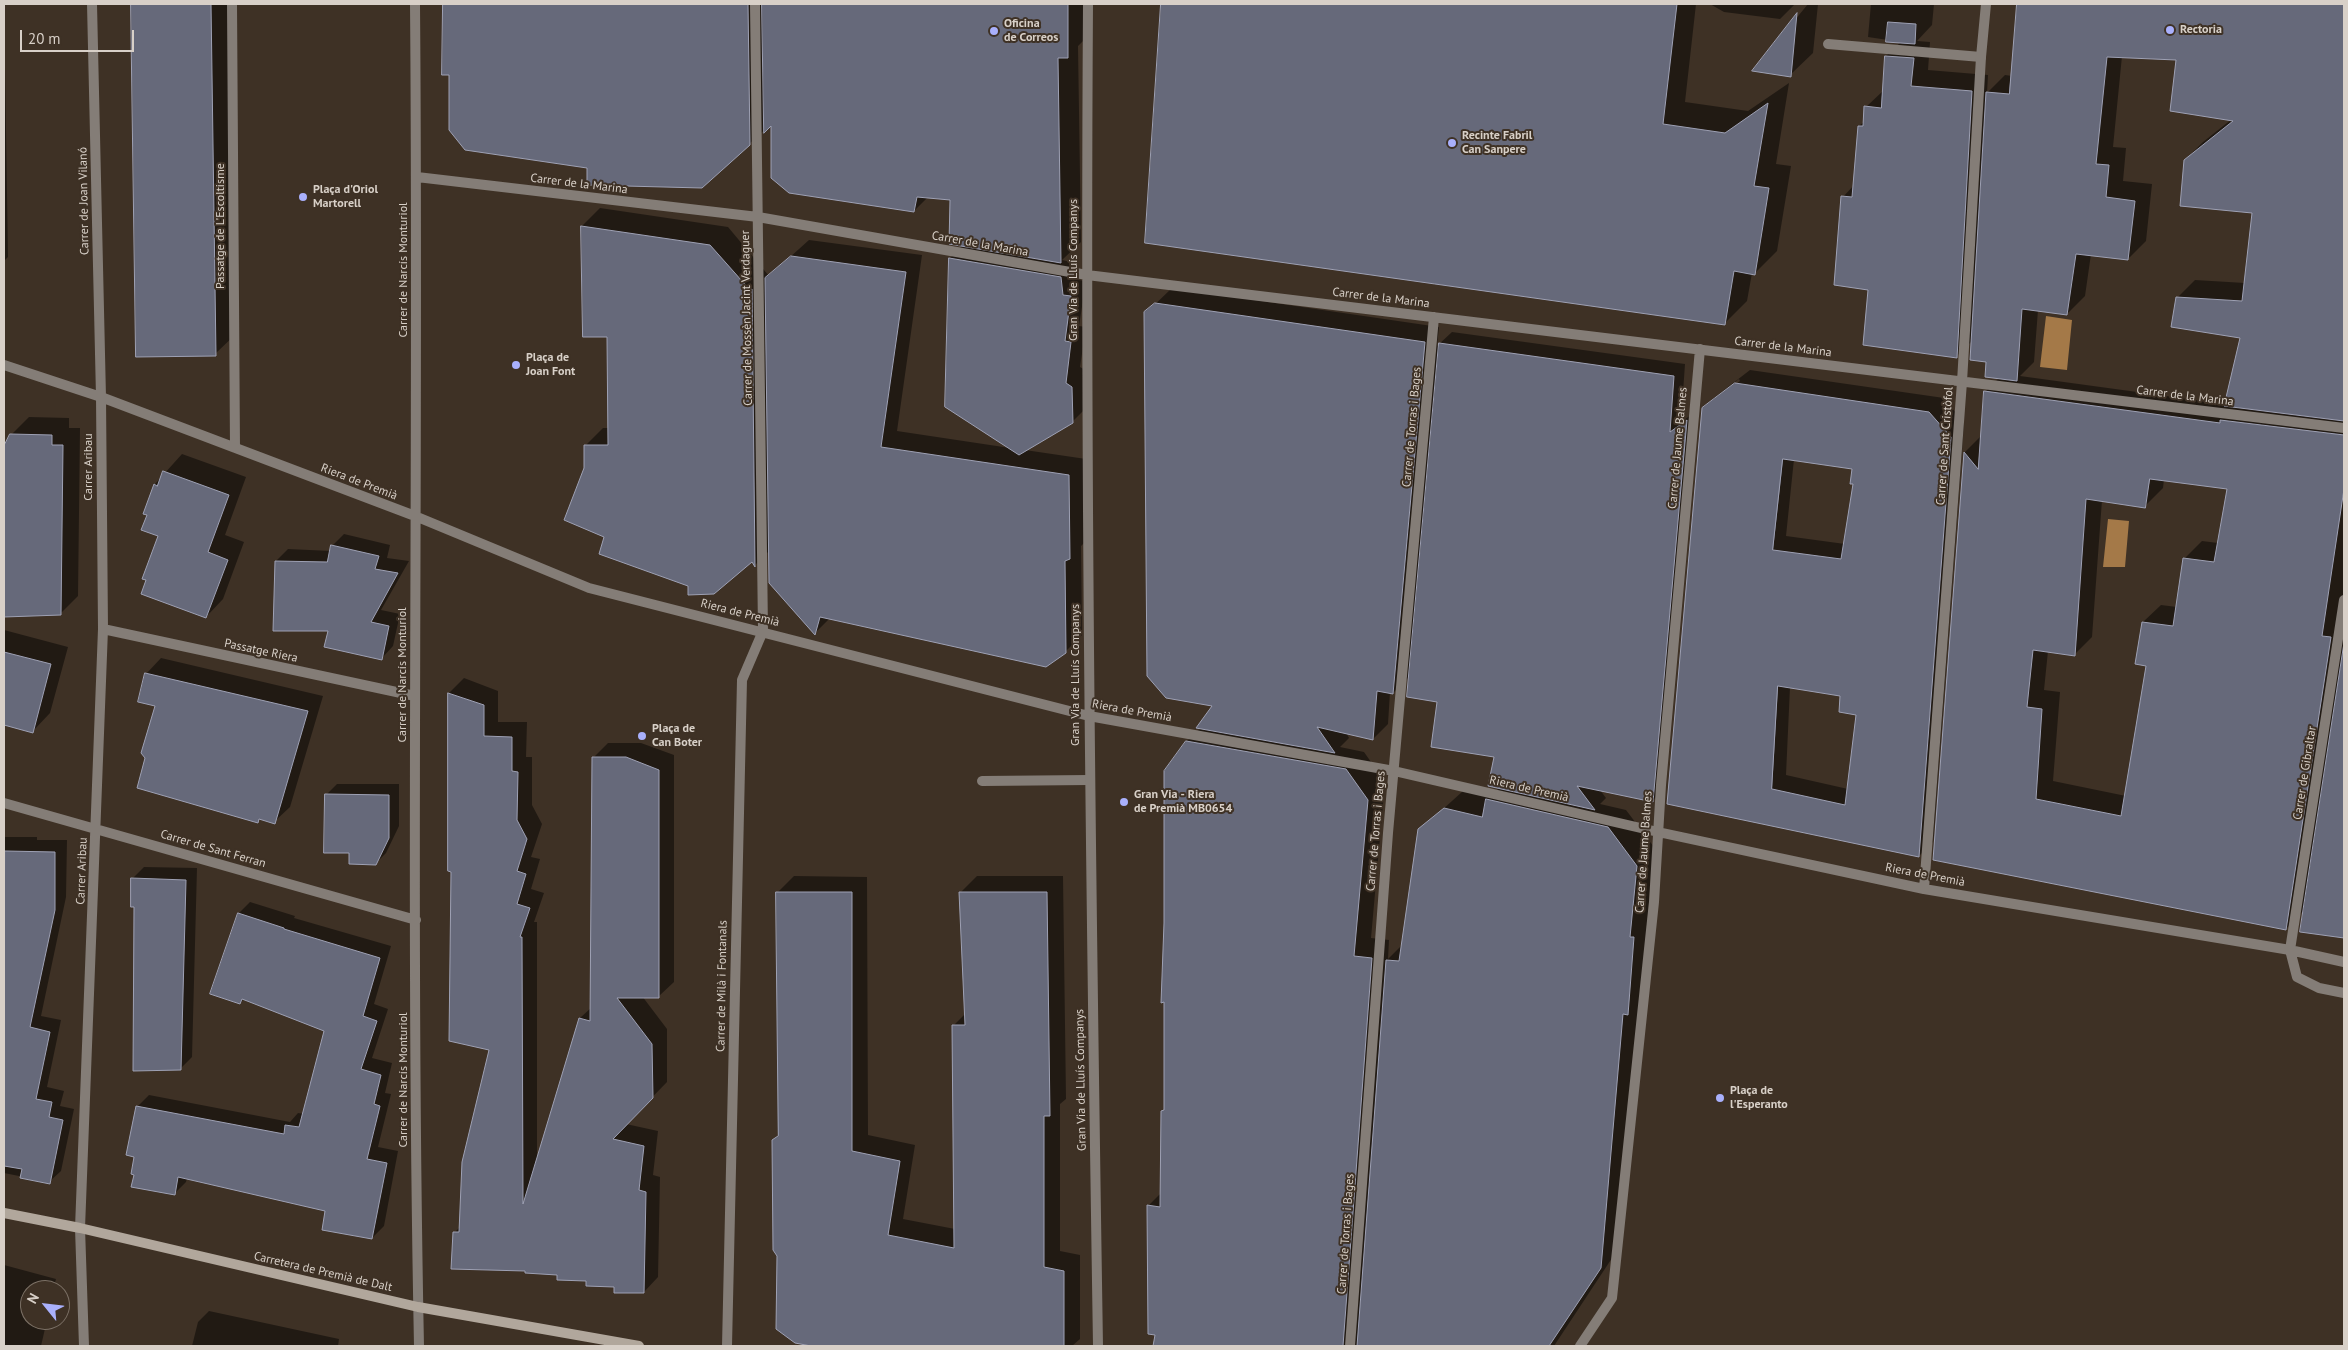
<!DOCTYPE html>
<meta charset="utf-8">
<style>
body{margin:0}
#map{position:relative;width:2348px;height:1350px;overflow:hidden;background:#3e3125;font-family:"PT Sans",sans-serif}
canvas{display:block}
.frame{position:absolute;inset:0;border:5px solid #d8d0c8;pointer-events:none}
.north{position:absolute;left:20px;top:1280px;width:50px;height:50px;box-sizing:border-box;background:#3e3125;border:1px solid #7c7166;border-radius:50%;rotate:299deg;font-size:14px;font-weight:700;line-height:20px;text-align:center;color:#d8d0c8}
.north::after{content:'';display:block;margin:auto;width:18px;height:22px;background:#a9b0fc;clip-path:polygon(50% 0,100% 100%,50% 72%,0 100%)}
.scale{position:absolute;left:20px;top:30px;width:114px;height:22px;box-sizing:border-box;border:2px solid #d8d0c8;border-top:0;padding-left:6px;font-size:15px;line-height:18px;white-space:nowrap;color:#d8d0c8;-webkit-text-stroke:4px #3e3125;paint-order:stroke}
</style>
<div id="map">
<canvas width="2348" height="1350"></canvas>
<div class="frame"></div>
<div class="north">N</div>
<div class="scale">20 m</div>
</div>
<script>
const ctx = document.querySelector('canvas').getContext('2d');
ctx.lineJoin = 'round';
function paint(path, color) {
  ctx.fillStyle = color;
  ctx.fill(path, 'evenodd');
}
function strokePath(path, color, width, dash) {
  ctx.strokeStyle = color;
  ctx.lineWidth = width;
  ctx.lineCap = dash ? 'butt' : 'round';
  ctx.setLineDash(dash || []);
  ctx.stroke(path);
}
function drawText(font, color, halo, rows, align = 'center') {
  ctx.font = font + ' "PT Sans",sans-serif';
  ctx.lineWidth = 4;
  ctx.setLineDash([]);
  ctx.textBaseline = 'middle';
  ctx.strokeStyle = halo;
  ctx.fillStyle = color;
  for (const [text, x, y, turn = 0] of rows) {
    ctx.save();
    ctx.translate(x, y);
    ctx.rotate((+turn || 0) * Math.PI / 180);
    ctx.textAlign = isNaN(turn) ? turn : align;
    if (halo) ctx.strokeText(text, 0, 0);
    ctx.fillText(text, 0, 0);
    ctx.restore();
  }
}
const water = new Path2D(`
 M2046 316 2072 320 2067 370 2040 367Z
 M2108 519 2129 521 2125 567H2103Z`);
const shadow = new Path2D(`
 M4 4 8 257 4 261Z
 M132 4H234L238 332 215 354 137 356Z
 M444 4H1088V36L1078 46 1081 242 1062 260 1076 263 1078 280 1086 281 1079 326 1086 327 1080 367 1087 371V407L1072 422 1025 450 1086 459V541L1081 546 1082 635 1065 652 830 618 815 633 770 550 755 565 752 561 689 585 605 536 586 468 585 446 603 428H609V335H584L582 226 600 208 728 227 769 276 809 240 922 255 897 431 1010 448 947 407 950 258 963 245 951 199 928 197 914 211 772 123 749 144 588 167 450 74 444 73Z
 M1162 4H1696L1685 102 1748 111 1789 83 1776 164 1791 166 1777 251 1755 273H1752L1747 301 1725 323 1146 242Z
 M1710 4H1795L1780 19 1724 12Z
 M1808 4H1818L1813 53 1790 75 1754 70Z
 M1871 4H1934L1932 25 1917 41 1930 42 1928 70 1988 75 1987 93 2005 75 2012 76 2018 4H2344V937L2301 931 2304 910 2286 929 1934 859 1965 452 1982 435 1985 392 1999 378 1973 340 1956 357 1869 289 1843 197 1854 185 1859 126 1865 121 1866 107 1884 90 1886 56 1901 42 1868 37ZM2122 56 2177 58 2232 119 2203 142 2185 160 2253 212 2245 283 2195 280 2177 298 2242 337 2225 404 2020 376 2034 362 2038 310 2067 314 2085 296 2091 254 2128 259 2146 241 2152 184 2123 181 2126 148 2113 147ZM2164 479 2228 488 2218 543 2202 541 2184 559 2177 607 2161 605 2143 622 2148 665 2126 796 2053 781 2060 692 2044 690 2048 651 2074 655 2092 637 2102 500 2145 506 2163 488Z
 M1172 288 1439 327 1437 346 1452 332 1685 364 1681 422 1698 410 1665 788 1653 800 1600 790 1606 798 1600 804 1626 810 1654 847 1618 1249 1554 1346H1154L1157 1334 1149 1205 1162 1192 1163 1111 1165 1109 1187 741 1201 728 1215 705 1146 313ZM1410 676 1495 756 1500 787 1490 797 1463 791 1420 830 1402 945 1388 959 1389 940 1371 938 1385 782 1364 752 1340 747 1349 738 1346 732 1373 739 1388 724 1390 692 1393 693Z
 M1750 370 1944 398 1964 423 1933 842 1919 856 1668 803 1703 409 1715 397V400L1740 381 1739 379 1715 397ZM1794 459 1853 468 1855 483 1845 544 1786 536ZM1790 687 1842 695 1857 714 1848 789 1786 775Z
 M29 417 69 418V428H80L78 596 60 614 4 615V448L11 435Z
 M182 454 246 477 225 535 244 542 223 599 206 617 149 515 155 484Z
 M344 534 390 545 387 558 409 561 381 610 400 614 393 646 382 658 329 630 276 561 288 549 331 551 332 546Z
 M4 630 68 647 50 713 33 731 4 724Z
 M161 658 323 696 290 807 274 822 261 818 258 822 147 758 156 705 146 674Z
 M464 678 498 691V722H527L526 757H532V805L542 824 531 857 540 859 531 889 544 893 534 922H537V1158L580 1018 592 1007 593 758 608 743H641L674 755V982L659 996H642L667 1029V1082L626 1124 658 1131 653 1175 660 1177 658 1277 644 1292 558 1274 526 1270 454 1233 461 1226 491 1049 453 871 450 870 449 693Z
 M337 784H399V826L386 853 375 864 350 851 326 795Z
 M4 837H37V840H67L66 897 41 1016 61 1020 47 1087 64 1091 60 1106 74 1109 61 1171 49 1182 4 1173Z
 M144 867 197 868 192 1057 180 1069 132 879Z
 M794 876 867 877 868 1135 915 1145 903 1219 955 1229 953 1026 966 1013 961 892 977 876H1063L1066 1099 1060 1104V1251L1080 1255V1339L1072 1346H817L796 1342 778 1256 773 1141 779 1135 777 893Z
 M250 902 295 916 294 918 391 946 374 1004 388 1009 372 1058 392 1063 385 1093 391 1094 378 1147 398 1151 384 1226 372 1238 327 1210 187 1178 186 1182 174 1194 135 1174 137 1107 149 1095 290 1122 298 1113 304 1114 325 1030 244 999 240 1003 239 913Z
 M4 1265 56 1279 53 1290H30V1320H47L41 1346H4Z
 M209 1311 339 1339 338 1346H192L198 1322Z`);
const building = new Path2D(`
 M131 4H211L216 356 136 357Z
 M443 4H748L750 145 702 188 587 185V168L465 150 449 130V75H442Z
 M762 4H1068V58H1058L1061 263 949 244 950 200 917 197 914 212 789 193 771 178V126L764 133Z
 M1161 4H1677L1663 124 1725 133 1768 103 1754 186 1769 188 1755 275 1734 271 1725 325 1145 243Z
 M2017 4H2344V421L2224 406 2240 338 2171 327 2176 297 2242 301 2252 213 2180 206 2184 160 2233 121 2170 111 2176 60 2107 57 2096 164 2109 165 2106 197 2135 201 2128 260 2076 254 2067 315 2022 309 2017 381 1985 377 1986 362 1970 360 1986 92 2009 94Z
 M1797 13 1791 77 1752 71Z
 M1888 22 1916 24 1915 44 1886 42Z
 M1885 56 1914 58 1911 86 1972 91 1957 358 1863 345 1868 290 1834 285 1841 196 1852 197 1858 126H1863L1864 106 1881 108Z
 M581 226 710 245 750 290 752 289 755 567 752 562 714 594 688 595V586L599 554 604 537 564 520 584 468V445H608L607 337H583Z
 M791 256 906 272 881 447 1069 475 1070 559 1065 561 1066 653 1046 667 820 617 815 635 769 583 765 278Z
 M949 258 1061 277 1063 295 1071 296 1065 341 1071 342 1066 383 1072 387 1073 423 1019 455 945 407Z
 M1155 303 1425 342 1393 694 1377 691 1373 740 1317 727 1335 753 1196 728 1212 706 1166 698 1147 676 1144 312Z
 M1439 343 1674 376 1670 432 1687 420 1653 802 1577 786 1595 810 1488 786 1494 757 1431 747 1437 702 1407 697Z
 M1735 383 1929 412 1951 437 1919 857 1667 804 1702 408ZM1783 459 1852 469 1850 484H1853L1841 559 1773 550ZM1778 686 1840 696 1839 712 1856 715 1845 805 1772 789Z
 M1984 391 2220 423V420L2344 435V489L2322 636 2331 637 2286 930 1933 860 1964 452 1978 469ZM2150 479 2227 489 2214 562 2183 558 2173 626 2142 622 2135 664 2146 666 2121 816 2036 799 2042 709 2027 707 2033 650 2075 656 2086 499 2145 508Z
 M10 434 52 435V445H63L61 615 4 617V446Z
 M163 471 229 495 208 552 228 560 206 618 141 594 146 580 142 579 158 536 141 530 147 515 143 514 154 484 157 486Z
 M331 545 379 556 375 569 398 573 371 622 389 626 382 660 324 647 328 631H273L275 561 327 562Z
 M2344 643V938L2300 932Z
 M4 652 51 664 33 733 4 725Z
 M145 673 308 711 275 824 259 819 258 823 137 788 145 758 141 753 155 706 138 702Z
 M448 693 484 705V736L512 737V771L518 772 517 820 527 839 517 871 526 874 517 904 530 908 520 937H522L523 1204 579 1018 590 1021 592 757H626L659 770V998H617L652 1044 653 1098 613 1139 644 1146 639 1190 646 1192 644 1293H614V1287L586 1286V1281L557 1280V1275L525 1273V1271L451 1269 453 1232H459L462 1162 489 1050 449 1041 451 872 448 871Z
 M1186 741 1346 769 1368 800 1354 956 1372 958 1343 1346H1153L1155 1335 1148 1334 1147 1205 1160 1207 1161 1111 1164 1110V1002L1161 1003 1164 923V771Z
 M325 794 389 795V838L376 865 349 864V853H324Z
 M1486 799 1608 827 1637 866 1630 937H1634L1628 1015 1623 1014 1601 1268 1549 1346H1357L1386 960 1399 961 1418 829 1444 808 1482 817Z
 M5 851 55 852V910L30 1027 50 1032 36 1099 52 1102 49 1117 63 1120 50 1184 20 1178 22 1169 4 1166Z
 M131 878 186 880 181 1070 133 1071 134 907H131Z
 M776 892H852V1151L900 1161 888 1235 954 1248 952 1025H965L959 892H1047L1050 1116H1044V1267L1064 1271V1346H811L795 1343 776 1329 777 1256 773 1250 772 1140 778 1136Z
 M238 913 284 928V929L380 958 363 1016 377 1021 361 1069 381 1075 374 1104 380 1106 367 1159 387 1163 372 1239 322 1230 325 1211 178 1177 175 1195 131 1187 134 1175 131 1174 134 1157 126 1155 136 1106 284 1134 285 1125 299 1127 324 1031 242 999 240 1004 210 994Z`);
const lane = new Path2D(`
 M1828 44 1981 57
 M982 781 1089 780`);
const street = new Path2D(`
 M232 4 235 448
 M415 4C419 451 410 899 419 1346
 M1088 4C1085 451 1091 899 1098 1346
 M417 177 758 217 1087 275 2344 428
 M4 365 101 397 415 516 589 588 1089 716 1394 771 1658 832 1924 889 2290 950 2344 962
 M2344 600 2290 950 2297 977 2319 988 2344 993
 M103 629 415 696
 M4 803 416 920
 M1924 889 1962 382 1981 57 1986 4
 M84 1346 80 1228 103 629 101 397 92 4
 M727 1346 742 680 763 631 755 4
 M1350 1346 1388 833 1434 317
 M1580 1346 1612 1298 1654 902 1661 785 1700 349`);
const secondary = new Path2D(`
 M4 1213 80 1228 418 1307 639 1346`);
const markers = [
 [2170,30,5,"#a9b0fc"],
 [994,31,5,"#a9b0fc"],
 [1452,143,5,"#a9b0fc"],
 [303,197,5,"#a9b0fc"],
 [516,365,5,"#a9b0fc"],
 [642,736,5,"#a9b0fc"],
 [1124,802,5,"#a9b0fc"],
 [1720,1098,5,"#a9b0fc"]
];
const poiNames = [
 ["Oficina",1004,24],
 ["de Correos",1004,38],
 ["Rectoria",2180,30],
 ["Recinte Fabril",1462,136],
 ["Can Sanpere",1462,150],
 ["Plaça d'Oriol",313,190],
 ["Martorell",313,204],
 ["Plaça de",526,358],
 ["Joan Font",526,372],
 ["Plaça de",652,729],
 ["Can Boter",652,743],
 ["Gran Via - Riera",1134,795],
 ["de Premià MB0654",1134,809],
 ["Plaça de",1730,1091],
 ["l'Esperanto",1730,1105]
];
const streetNames = [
 ["Carrer de la Marina",579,184,7],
 ["Carrer de Joan Vilanó",84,201,-91],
 ["Passatge de L'Escoltisme",221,226,-90],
 ["Carrer de la Marina",980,244,10],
 ["Carrer de Narcís Monturiol",404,270,-90],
 ["Gran Via de Lluís Companys",1074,270,-90],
 ["Carrer de la Marina",1381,298,7],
 ["Carrer de Mossèn Jacint Verdaguer",747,318,-91],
 ["Carrer de la Marina",1783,347,7],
 ["Carrer de la Marina",2185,396,7],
 ["Carrer de Torras i Bages",1412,427,-85],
 ["Carrer de Sant Cristòfol",1945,446,-86],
 ["Carrer de Jaume Balmes",1678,448,-85],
 ["Carrer Aribau",89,467,-90],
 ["Riera de Premià",359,482,21],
 ["Riera de Premià",740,613,14],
 ["Passatge Riera",261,651,12],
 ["Carrer de Narcís Monturiol",403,675,-90],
 ["Gran Via de Lluís Companys",1076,675,-90],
 ["Riera de Premià",1132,711,10],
 ["Carrer de Gibraltar",2305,773,-81],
 ["Riera de Premià",1529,789,13],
 ["Carrer de Torras i Bages",1376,831,-85],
 ["Carrer de Sant Ferran",213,849,16],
 ["Carrer de Jaume Balmes",1644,852,-86],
 ["Carrer Aribau",82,871,-88],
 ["Riera de Premià",1925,875,11],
 ["Carrer de Milà i Fontanals",722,986,-89],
 ["Carrer de Narcís Monturiol",404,1080,-90],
 ["Gran Via de Lluís Companys",1081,1080,-91],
 ["Carrer de Torras i Bages",1346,1234,-86],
 ["Carretera de Premià de Dalt",323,1272,13]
];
paint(water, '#a47948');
paint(shadow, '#0007');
paint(building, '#66697a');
strokePath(building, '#9ea1b4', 1);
strokePath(lane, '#847d77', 10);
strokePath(street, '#847d77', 10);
strokePath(secondary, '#b1a79c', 10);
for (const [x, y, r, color] of markers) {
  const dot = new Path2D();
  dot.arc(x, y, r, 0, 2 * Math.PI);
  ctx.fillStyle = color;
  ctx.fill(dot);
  strokePath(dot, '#3e3125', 2);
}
drawText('bold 12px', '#d8d0c8', '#3e3125', poiNames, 'left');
drawText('12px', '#d8d0c8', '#3e3125', streetNames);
</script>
